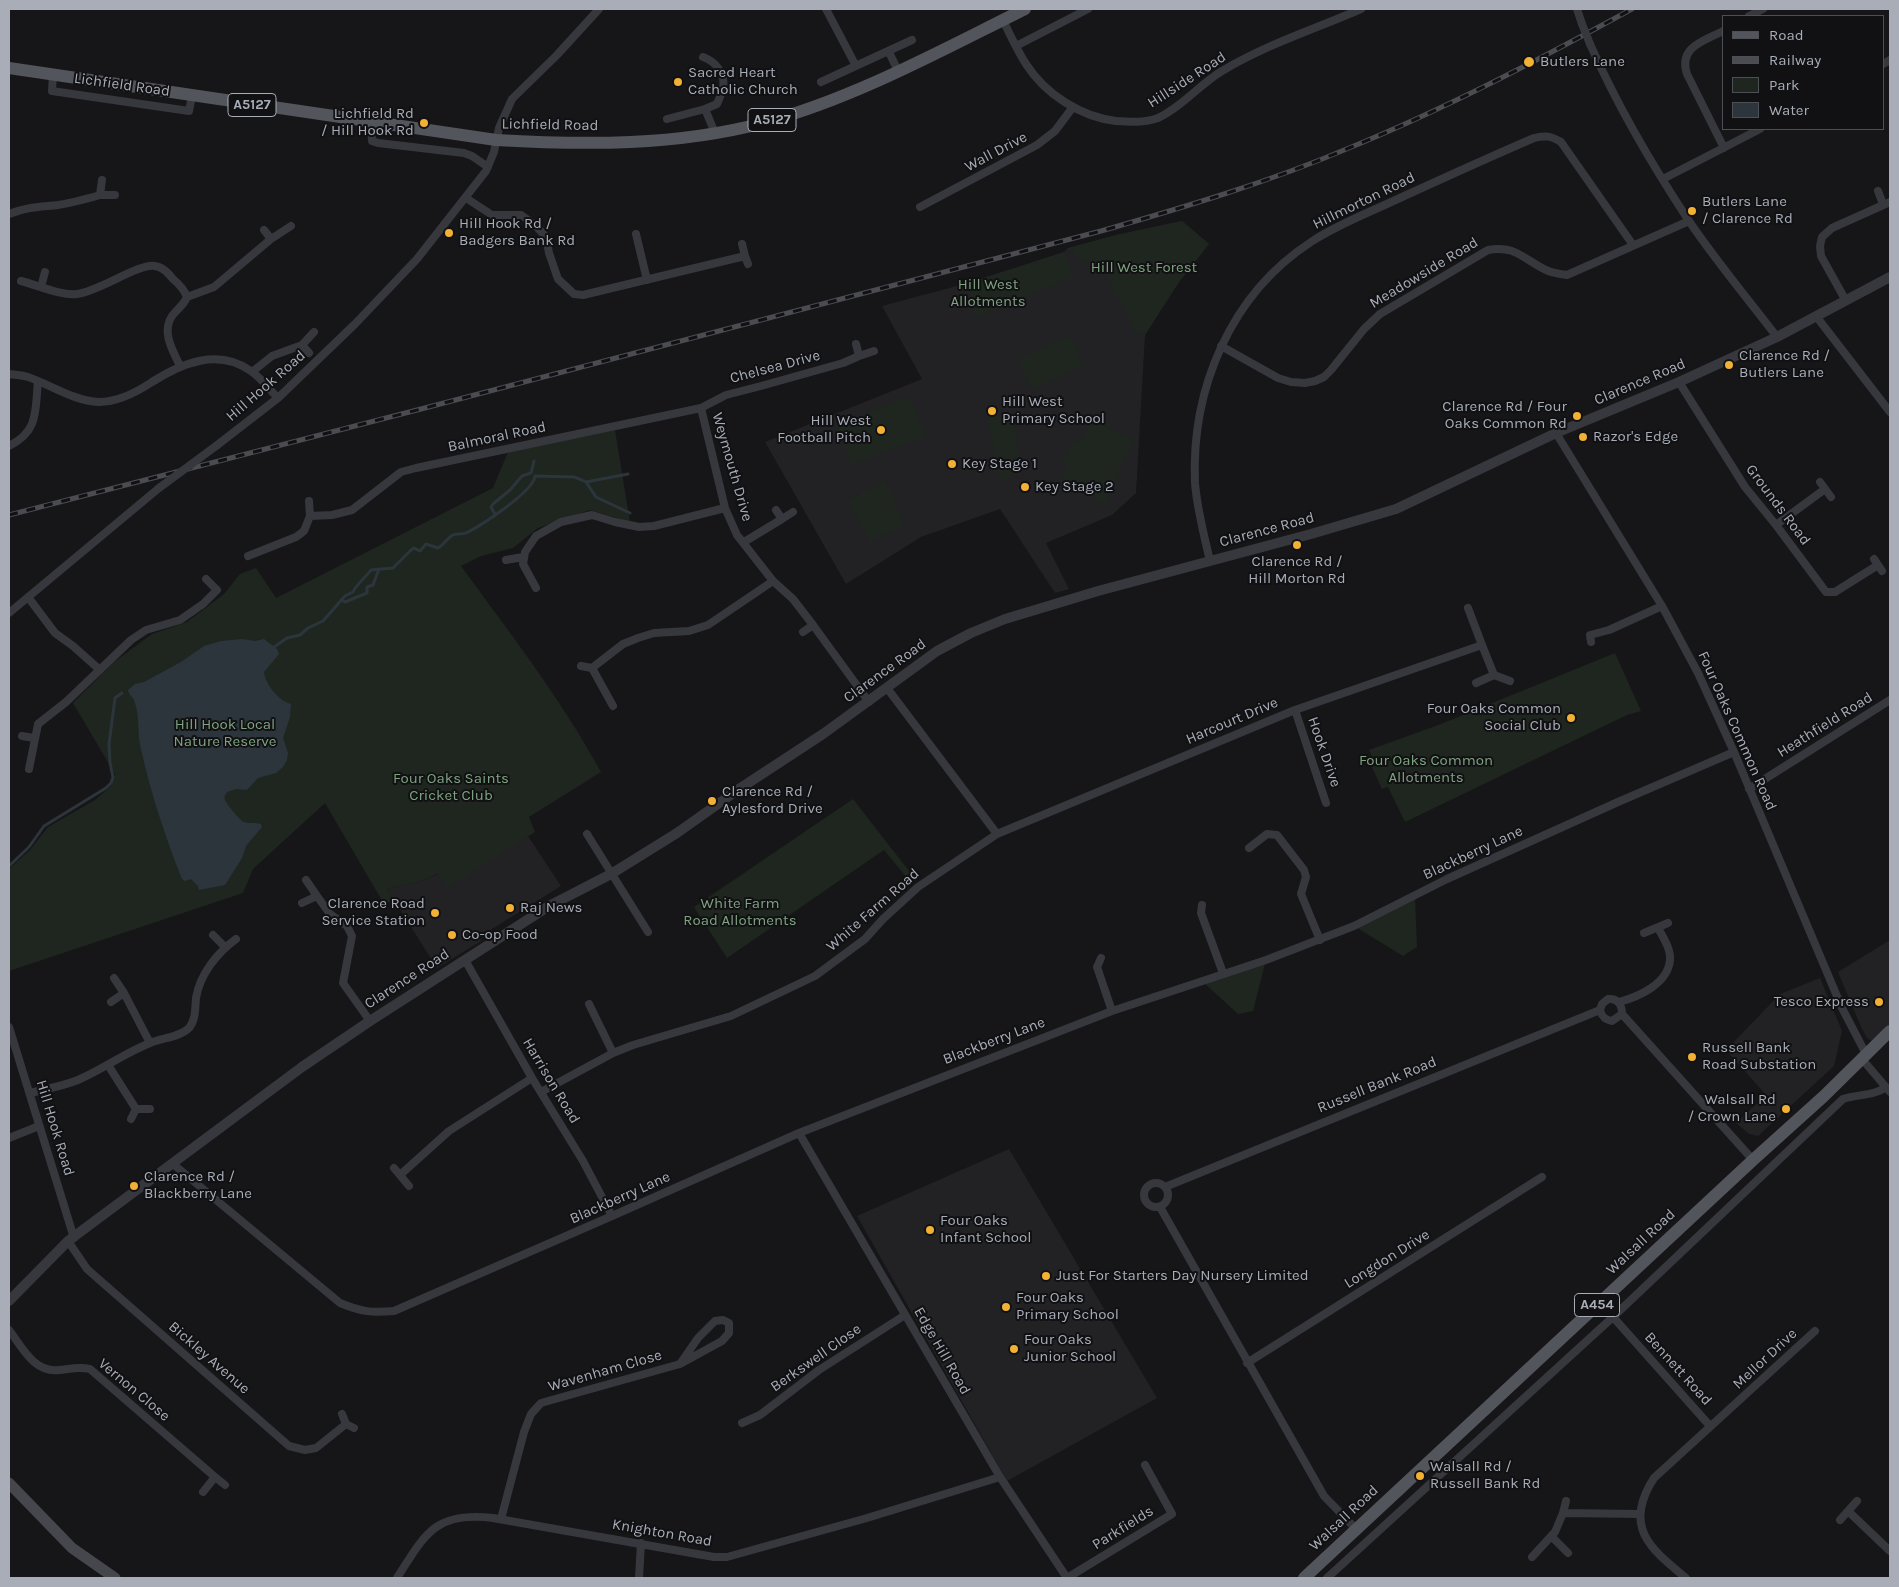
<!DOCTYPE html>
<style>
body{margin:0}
#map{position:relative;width:1899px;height:1587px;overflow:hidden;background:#161618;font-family:Karla,sans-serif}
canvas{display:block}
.frame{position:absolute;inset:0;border:10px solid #a8adb8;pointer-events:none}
.legend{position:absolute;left:1722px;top:15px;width:162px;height:115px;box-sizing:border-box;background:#111113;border:1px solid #4d4f55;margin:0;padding:6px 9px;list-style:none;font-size:15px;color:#a8adb8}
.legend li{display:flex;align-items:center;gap:10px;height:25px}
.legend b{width:25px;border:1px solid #4d4f55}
</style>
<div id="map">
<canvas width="1899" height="1587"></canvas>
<div class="frame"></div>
<ul class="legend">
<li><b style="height:6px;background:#53555c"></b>Road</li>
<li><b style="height:6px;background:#4a4c52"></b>Railway</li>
<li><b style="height:14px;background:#1e261f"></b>Park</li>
<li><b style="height:14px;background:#2c353c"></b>Water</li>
</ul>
</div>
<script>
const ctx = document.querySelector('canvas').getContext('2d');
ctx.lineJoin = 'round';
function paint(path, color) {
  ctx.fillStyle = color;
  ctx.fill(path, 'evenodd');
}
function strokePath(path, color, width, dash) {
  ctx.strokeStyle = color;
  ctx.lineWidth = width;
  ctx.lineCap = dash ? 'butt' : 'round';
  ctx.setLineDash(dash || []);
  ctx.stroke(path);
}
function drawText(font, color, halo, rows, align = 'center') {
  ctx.font = font + ' Karla,sans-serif';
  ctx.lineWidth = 4;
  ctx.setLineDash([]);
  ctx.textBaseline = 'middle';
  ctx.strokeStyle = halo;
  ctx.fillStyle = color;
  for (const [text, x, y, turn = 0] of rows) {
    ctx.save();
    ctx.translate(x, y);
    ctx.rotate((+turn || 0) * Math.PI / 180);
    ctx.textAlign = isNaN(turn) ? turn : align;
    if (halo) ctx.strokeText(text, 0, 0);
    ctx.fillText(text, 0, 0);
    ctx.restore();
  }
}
const built = new Path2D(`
 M1182 221 1209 244 1179 282 1145 335 1136 493 1112 515 1046 543 1069 589 1055 593 1000 509 921 537 846 584 765 442 922 379 882 306 968 283 1064 252 1068 248 1116 235Z
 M528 836 561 886 479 937 481 941 437 968 387 889 418 882 439 874 448 887Z
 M1890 940V1025L1872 1041 1867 1038 1862 1029 1838 972Z
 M1820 978 1842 1031 1834 1066 1758 1136 1749 1134 1736 1123 1766 1095 1726 1050 1780 994Z
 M1009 1149 1157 1398 1007 1481 857 1216Z`);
const green = new Path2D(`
 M1182 221 1209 244 1179 282 1145 335 1130 330 1132 324 1098 261 1081 260 1068 248 1116 235Z
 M1064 252 1073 277 975 317 968 283Z
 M1070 336 1083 366 1031 390 1018 359Z
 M910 396 926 436 851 465 836 424Z
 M1012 412 1019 457 1011 466 1015 470 1004 481H1000L988 418Z
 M1092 420 1133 440 1104 505 1061 480 1068 466 1062 462 1074 440 1081 443Z
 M615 430 630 522 590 510 538 528 513 548 481 556 461 566C510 633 561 699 601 772L529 817 535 832 448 888 438 874 418 882 387 889 394 900 384 904 325 803 253 869 243 893 9 971V869L30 850 48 827 95 800 111 786 115 774 73 703 114 662 152 634 187 622 224 594 240 574 256 568 276 598 493 488 508 452Z
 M885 481 904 524 870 541 848 500Z
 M1615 653 1641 711 1627 715 1405 822 1388 787 1382 789 1372 767 1376 765 1369 750 1441 724Z
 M853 799 916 880 912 884 884 850 727 958 694 907Z
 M1415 896 1417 947 1403 956 1354 926Z
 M1266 960 1253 1011 1238 1014 1202 981Z`);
const water = new Path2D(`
 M242 639 255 641 264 639 277 649 279 654 264 672C265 684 279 701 291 704L290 717 283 738 288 753 287 760 283 767 276 773 258 778 247 790 236 789 227 792C225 796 224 795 225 800 226 803 240 821 244 822 249 824 255 822 261 824L262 827 246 846 242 858 225 885 199 890 198 886 191 879 185 881 182 879C165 836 151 794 141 749 137 735 140 717 135 703 134 698 129 695 128 690L135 684 144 682 181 662 204 646 221 641Z`);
const stream = new Path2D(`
 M586 482 628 474
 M495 514 491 507 493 504 510 490 522 476 531 473 534 461
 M341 600 345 602 367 593V587L373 585 379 569
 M274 647 287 638 300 635 308 628 323 621 345 596 353 592C355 586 366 577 371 570L393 568 411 550 414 548 420 551 426 544 438 548C444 545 447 538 453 535 457 533 463 535 468 532 482 525 534 491 535 476L574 477 582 480 586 482 596 497 630 513
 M9 866 29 847 44 826 106 788 111 783 113 777 110 763 109 744 115 698 122 693`);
const minor = new Path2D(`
 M826 9 856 66
 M1577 9 1582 24
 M1749 16 1763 9
 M1003 20C1010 35 1017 50 1026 64 1045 94 1081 117 1116 121 1130 122 1144 123 1158 118 1182 107 1200 84 1222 71 1265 45 1315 29 1361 9
 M1723 31C1704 41 1678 47 1687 74L1724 148
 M1590 44C1617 105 1652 165 1689 221 1716 261 1748 299 1777 337
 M1016 46 1088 9
 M889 52 898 71
 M1883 64 1890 60
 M53 74 52 91 189 111 192 96
 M821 82 912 40
 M705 109 715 133
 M667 119 705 109 717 104C719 99 722 93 723 88 726 74 715 61 703 57
 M371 122 372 141 378 143 464 153 472 156 488 167
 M1663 179 1760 129
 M1878 191 1883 204
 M100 195H115
 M466 198 492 215H521L535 225 546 237 549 253 558 279 574 294 583 295 745 256 748 264
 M920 207 1037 145 1055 131 1073 107
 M9 214C26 207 40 207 58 205 72 203 86 199 100 195L102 180
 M264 230 271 239
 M636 234 647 280
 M742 244 745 256
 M21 281C37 285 61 296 77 294 98 292 139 263 155 266 163 267 168 273 173 279 179 284 184 289 187 297 184 305 177 309 172 316 161 332 173 351 180 366
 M41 287 45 272
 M187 297 214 287 271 239 291 226
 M1846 301 1821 256 1820 246 1822 237 1832 228 1890 202
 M1816 316 1890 412
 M856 344 859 356 874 351
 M302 345 309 353
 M1221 346 1278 378 1291 382 1305 383 1315 381 1324 377 1331 370 1364 329 1380 314 1488 250C1515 245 1522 258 1544 269 1551 273 1559 274 1567 275L1689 221
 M252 372 272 356 302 345 314 332
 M9 374C15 375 22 375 28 377 51 385 74 401 99 402 118 402 137 392 152 382 182 363 218 348 251 371 261 378 269 389 278 398
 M1679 382 1745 487 1776 525 1826 592H1835L1878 565
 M701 408 725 508 737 535 773 581 793 599 813 625
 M1556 433 1662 606 1698 673 1734 752 1842 1008 1866 1054
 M9 446C39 431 35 411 38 381
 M216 446 278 398 355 324 417 259 486 171 494 152 499 128 512 99 557 55 599 9
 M1820 482 1831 497
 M309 501 310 516
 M776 510 782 519 793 512
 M1776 525 1825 489
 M744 542 782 519
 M248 556 296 537 304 531 310 516 332 515 352 510 401 472 416 468 701 408 726 395 761 386 843 363 859 356
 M1874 559 1882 571
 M506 560 523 557
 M1210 561C1204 535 1197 509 1195 483 1191 388 1231 294 1311 242 1335 226 1363 215 1389 203 1437 181 1485 159 1534 138 1545 135 1551 136 1561 142L1633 245
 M536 588 523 564 525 552 536 536 561 522 592 515 615 522 639 527 654 526 725 508
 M28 597 55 633 73 646 100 670
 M1468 608 1482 645
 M9 613 159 488
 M803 632 813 625 869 702
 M1591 642 1590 635 1609 630 1662 606
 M581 666 592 668 613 706
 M592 668 623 644 638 638 654 633 689 631 708 625 773 581
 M1476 683 1494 675
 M1295 710 1326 803
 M22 736 34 738
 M29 769 38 724 66 702 131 640 146 630 180 620 203 604 217 590 206 579
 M1749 789 1890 700
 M587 834 648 932
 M997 834 1295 710 1482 645 1494 675 1510 681
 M1249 848 1267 834 1277 835 1304 870 1306 877 1301 894 1320 940
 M306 880 317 896
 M302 903 317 896 330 914 347 926 352 936 343 983 370 1021
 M1202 905 1201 913 1223 973
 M1644 933 1668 923
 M213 935 225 947
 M1101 958 1097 967 1112 1011
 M465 960 532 1078 583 1161 612 1216
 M124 993 150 1043
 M111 1002 124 993 114 978
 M1619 1002C1638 997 1668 984 1670 960 1671 949 1663 937 1658 928
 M589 1004 613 1053
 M1622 1014 1612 1021C1605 1020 1602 1017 1600 1010L1602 1004 1608 999C1618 998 1622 1005 1622 1014L1753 1160
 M9 1027 74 1238
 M1862 1059 1890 1092
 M108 1065 136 1109
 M541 1092 613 1053 633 1045 731 1016 815 976 865 939 883 919 918 887 997 834 887 688
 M30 1093C46 1089 63 1086 78 1080 103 1069 125 1053 150 1043 162 1038 180 1037 189 1028 196 1020 195 1008 196 998 200 974 217 953 236 939
 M131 1119 136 1109H150
 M799 1133 1000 1477 1067 1578
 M9 1138 39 1126
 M173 1164 340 1303C362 1312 371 1313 394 1311L612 1216 799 1133 1112 1011 1266 960 1354 926 1447 879 1618 802 1734 752
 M394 1168 409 1186
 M400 1175 449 1131 532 1078
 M1144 1195a12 12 0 1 1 24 0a12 12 0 1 1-24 0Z
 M1165 1187 1600 1010
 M1160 1207 1324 1496 1356 1529
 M68 1241 87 1269 289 1446 305 1450 316 1448 346 1424
 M1613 1317 1710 1426
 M9 1330C22 1347 34 1373 59 1370 70 1369 79 1366 90 1369L215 1477
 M1247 1363 1542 1177
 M342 1414 346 1424 354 1428
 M742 1423 760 1415 819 1370 905 1315
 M203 1492 215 1477 225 1485
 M1848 1511 1890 1551
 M1563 1513 1566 1501
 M501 1519 524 1432 531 1414 541 1403 680 1364 698 1338 715 1321 723 1320 729 1323V1333L722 1341 680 1364
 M1840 1520 1857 1501
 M1551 1536 1568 1553
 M1532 1557 1555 1532 1563 1513 1640 1514
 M397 1578C425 1534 435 1511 493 1518L714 1557H727L867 1518 1000 1477
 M639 1578 641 1543
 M1067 1578 1172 1514 1145 1465
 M1327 1578 1613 1317 1843 1099C1858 1094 1874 1096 1886 1087
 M1686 1578C1649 1548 1623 1526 1654 1478L1815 1331`);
const tertiary = new Path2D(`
 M9 1301 68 1241 302 1067 370 1021 549 906 611 874 677 833 739 789 823 734 937 651 971 633 1005 619 1098 591 1311 534 1396 509 1556 433 1679 382 1777 337 1890 277`);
const secondary = new Path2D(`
 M9 1483 72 1548 115 1578`);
const primary = new Path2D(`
 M9 68 496 140C585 145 676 146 763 123 855 98 940 51 1025 9
 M1304 1578 1753 1160 1824 1096 1890 1031`);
const rail = new Path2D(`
 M9 515 421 409 1101 231C1185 207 1269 182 1349 148 1447 108 1540 59 1632 9`);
const minorBridge = new Path2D(`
 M1582 24 1590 44
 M159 488 216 446`);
const markers = [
 [1529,62,6,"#f2b134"],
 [678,82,5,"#f2b134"],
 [424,123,5,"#f2b134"],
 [1692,211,5,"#f2b134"],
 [449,233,5,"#f2b134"],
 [1729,365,5,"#f2b134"],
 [992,411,5,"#f2b134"],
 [1577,416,5,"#f2b134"],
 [881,430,5,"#f2b134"],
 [1583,437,5,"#f2b134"],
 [952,464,5,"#f2b134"],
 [1025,487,5,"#f2b134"],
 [1297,545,5,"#f2b134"],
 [1571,718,5,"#f2b134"],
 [712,801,5,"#f2b134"],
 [510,908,5,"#f2b134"],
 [435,913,5,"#f2b134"],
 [452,935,5,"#f2b134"],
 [1879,1002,5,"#f2b134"],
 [1692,1057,5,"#f2b134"],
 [1786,1109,5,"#f2b134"],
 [134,1186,5,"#f2b134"],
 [930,1230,5,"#f2b134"],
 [1046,1276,5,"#f2b134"],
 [1006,1307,5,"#f2b134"],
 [1014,1349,5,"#f2b134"],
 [1420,1476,5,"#f2b134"]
];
const shields = [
 [252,105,48],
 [772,120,48],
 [1597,1305,45]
];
const shieldNames = [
 ["A5127",252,105],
 ["A5127",772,120],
 ["A454",1597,1305]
];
const poiNames = [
 ["Butlers Lane",1540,62],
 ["Sacred Heart",688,73],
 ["Catholic Church",688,90],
 ["Lichfield Rd",414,114,"right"],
 ["/ Hill Hook Rd",414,131,"right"],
 ["Butlers Lane",1702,202],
 ["/ Clarence Rd",1702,219],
 ["Hill Hook Rd /",459,224],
 ["Badgers Bank Rd",459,241],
 ["Clarence Rd /",1739,356],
 ["Butlers Lane",1739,373],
 ["Hill West",1002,402],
 ["Primary School",1002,419],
 ["Clarence Rd / Four",1567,407,"right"],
 ["Oaks Common Rd",1567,424,"right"],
 ["Hill West",871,421,"right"],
 ["Football Pitch",871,438,"right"],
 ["Razor's Edge",1593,437],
 ["Key Stage 1",962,464],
 ["Key Stage 2",1035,487],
 ["Clarence Rd /",1297,562,"center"],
 ["Hill Morton Rd",1297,579,"center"],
 ["Four Oaks Common",1561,709,"right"],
 ["Social Club",1561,726,"right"],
 ["Clarence Rd /",722,792],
 ["Aylesford Drive",722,809],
 ["Clarence Road",425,904,"right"],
 ["Service Station",425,921,"right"],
 ["Raj News",520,908],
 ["Co-op Food",462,935],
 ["Tesco Express",1869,1002,"right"],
 ["Russell Bank",1702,1048],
 ["Road Substation",1702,1065],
 ["Walsall Rd",1776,1100,"right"],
 ["/ Crown Lane",1776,1117,"right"],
 ["Clarence Rd /",144,1177],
 ["Blackberry Lane",144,1194],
 ["Four Oaks",940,1221],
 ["Infant School",940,1238],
 ["Just For Starters Day Nursery Limited",1056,1276],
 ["Four Oaks",1016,1298],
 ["Primary School",1016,1315],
 ["Four Oaks",1024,1340],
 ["Junior School",1024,1357],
 ["Walsall Rd /",1430,1467],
 ["Russell Bank Rd",1430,1484]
];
const streetNames = [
 ["Hillside Road",1187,80,-33],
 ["Lichfield Road",122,85,8],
 ["Lichfield Road",550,125,1],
 ["Wall Drive",996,152,-28],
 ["Hillmorton Road",1364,201,-26],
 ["Meadowside Road",1424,273,-31],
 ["Chelsea Drive",775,367,-15],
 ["Clarence Road",1640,382,-23],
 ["Hill Hook Road",266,386,-41],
 ["Balmoral Road",497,437,-12],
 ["Weymouth Drive",732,467,74],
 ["Grounds Road",1778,505,53],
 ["Clarence Road",1267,530,-15],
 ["Clarence Road",885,671,-36],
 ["Harcourt Drive",1232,721,-23],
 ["Heathfield Road",1825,725,-32],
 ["Four Oaks Common Road",1737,731,66],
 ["Hook Drive",1324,752,71],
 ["Blackberry Lane",1473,853,-25],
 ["White Farm Road",873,910,-41],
 ["Clarence Road",407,979,-33],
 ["Blackberry Lane",994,1041,-21],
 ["Harrison Road",551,1081,59],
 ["Russell Bank Road",1377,1085,-22],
 ["Hill Hook Road",55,1128,73],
 ["Blackberry Lane",620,1198,-24],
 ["Walsall Road",1641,1242,-43],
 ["Longdon Drive",1387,1259,-32],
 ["Edge Hill Road",942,1351,60],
 ["Bickley Avenue",209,1358,41],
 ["Berkswell Close",816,1358,-35],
 ["Mellor Drive",1765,1359,-43],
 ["Bennett Road",1678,1369,48],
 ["Wavenham Close",605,1371,-16],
 ["Vernon Close",134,1390,40],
 ["Walsall Road",1344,1518,-43],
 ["Parkfields",1123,1528,-32],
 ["Knighton Road",662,1533,10]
];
const parkNames = [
 ["Hill West Forest",1144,268],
 ["Hill West",988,285],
 ["Allotments",988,302],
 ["Hill Hook Local",225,725],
 ["Nature Reserve",225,742],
 ["Four Oaks Common",1426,761],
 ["Allotments",1426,778],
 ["Four Oaks Saints",451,779],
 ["Cricket Club",451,796],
 ["White Farm",740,904],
 ["Road Allotments",740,921]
];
paint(built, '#222225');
paint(green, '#1e261f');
paint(water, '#2c353c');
strokePath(stream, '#2c353c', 3);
strokePath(minor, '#37383d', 8);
strokePath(tertiary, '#37383d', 10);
strokePath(secondary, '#45474d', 11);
strokePath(primary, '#53555c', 12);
strokePath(rail, '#4a4c52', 5);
strokePath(rail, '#111113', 3, [9]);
strokePath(minorBridge, '#37383d', 8);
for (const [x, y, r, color] of markers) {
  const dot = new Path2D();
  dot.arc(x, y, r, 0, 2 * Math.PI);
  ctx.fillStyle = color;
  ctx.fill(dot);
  strokePath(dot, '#111113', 2);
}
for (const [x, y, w] of shields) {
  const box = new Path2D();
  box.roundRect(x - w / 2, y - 11.5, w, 23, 4);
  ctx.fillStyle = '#111113';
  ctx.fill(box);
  strokePath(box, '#a8adb8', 1);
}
drawText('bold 14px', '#a8adb8', null, shieldNames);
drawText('15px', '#a8adb8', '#111113', poiNames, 'left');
drawText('15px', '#a8adb8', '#111113', streetNames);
drawText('15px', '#7fa381', '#111113', parkNames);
</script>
